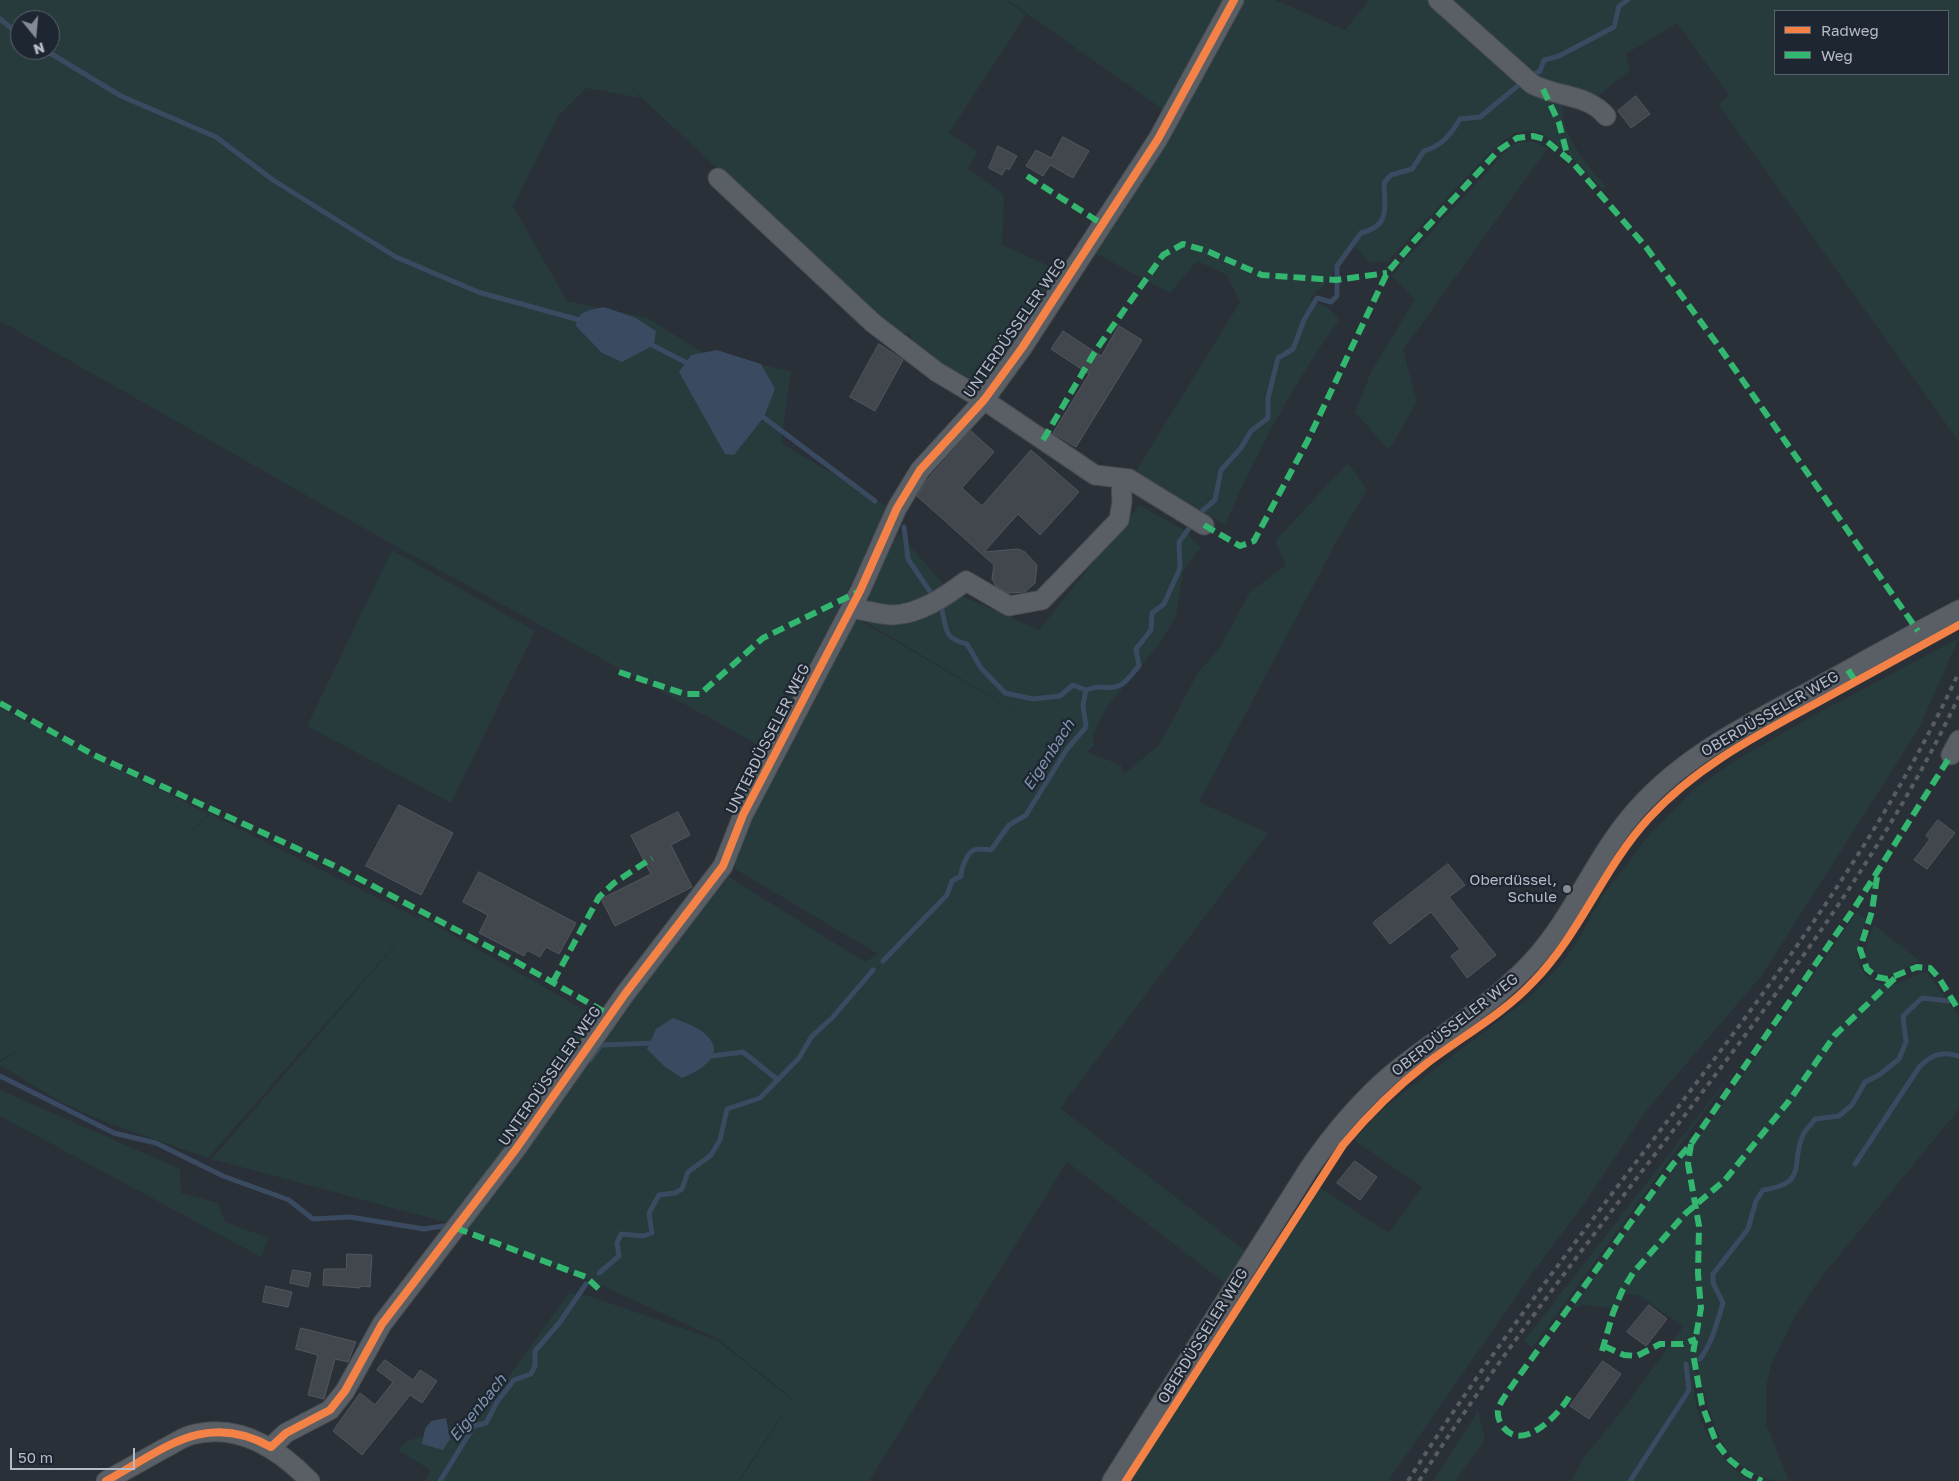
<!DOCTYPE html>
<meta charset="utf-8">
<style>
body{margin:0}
#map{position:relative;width:1959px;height:1481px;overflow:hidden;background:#2a3037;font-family:"Golos Text",sans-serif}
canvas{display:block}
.legend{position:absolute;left:1774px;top:10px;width:175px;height:65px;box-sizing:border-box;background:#1e2631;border:1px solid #5a626d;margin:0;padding:6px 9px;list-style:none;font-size:15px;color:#b5bcc7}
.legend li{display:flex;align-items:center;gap:10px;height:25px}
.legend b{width:25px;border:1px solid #5a626d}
.north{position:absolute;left:10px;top:10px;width:50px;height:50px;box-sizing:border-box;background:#1e2631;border:1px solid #5a626d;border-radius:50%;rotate:163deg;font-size:14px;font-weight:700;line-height:20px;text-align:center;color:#b5bcc7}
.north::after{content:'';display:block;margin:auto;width:18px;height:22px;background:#848b95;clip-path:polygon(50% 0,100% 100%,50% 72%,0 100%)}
.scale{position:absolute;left:10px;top:1448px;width:125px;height:22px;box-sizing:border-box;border:2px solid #b5bcc7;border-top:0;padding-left:6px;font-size:15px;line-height:18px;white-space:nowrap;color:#b5bcc7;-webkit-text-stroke:4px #1e2631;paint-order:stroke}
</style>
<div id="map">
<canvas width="1959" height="1481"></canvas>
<ul class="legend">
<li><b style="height:6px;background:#f48246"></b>Radweg</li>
<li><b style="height:6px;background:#33b770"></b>Weg</li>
</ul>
<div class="north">N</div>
<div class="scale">50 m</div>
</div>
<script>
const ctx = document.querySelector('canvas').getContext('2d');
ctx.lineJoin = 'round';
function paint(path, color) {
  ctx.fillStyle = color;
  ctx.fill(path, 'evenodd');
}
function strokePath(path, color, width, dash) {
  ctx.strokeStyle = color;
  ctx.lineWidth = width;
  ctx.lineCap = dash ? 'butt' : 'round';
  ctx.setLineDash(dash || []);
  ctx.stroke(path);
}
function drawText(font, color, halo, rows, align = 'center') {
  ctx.font = font + ' "Golos Text",sans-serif';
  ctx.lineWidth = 4.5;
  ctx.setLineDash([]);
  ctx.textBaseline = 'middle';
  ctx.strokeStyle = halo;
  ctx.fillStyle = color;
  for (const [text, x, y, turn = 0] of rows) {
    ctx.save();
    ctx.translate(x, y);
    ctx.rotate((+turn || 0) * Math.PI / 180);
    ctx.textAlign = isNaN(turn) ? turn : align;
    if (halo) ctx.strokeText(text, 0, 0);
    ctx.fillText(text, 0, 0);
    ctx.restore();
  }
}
const green = new Path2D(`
 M0 0H1006L1026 15 949 133 978 152 968 168 1004 195 1002 245 1063 272 984 393 915 349 910 333H898L848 290 628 85 641 98 586 88 559 115 513 206 567 301 648 318 703 353 791 371 781 443 888 507 770 751 390 543 0 321ZM20 20H50V50H20Z
 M1008 0H1227L1165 111Z
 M1244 0H1275L1345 30 1369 0H1433L1565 99C1554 129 1588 165 1606 187L1602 189 1569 154 1541 133 1526 131 1514 133 1490 152 1388 261 1369 262 1353 245 1324 285 1309 299 1329 308 1339 320C1293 384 1256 453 1225 525L1136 471 1240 302 1227 275 1197 261 1170 293 1091 251 1126 204Z
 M1443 0H1959V442L1718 104 1729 95 1677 23 1626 54 1630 70 1593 100 1550 89ZM1775 11H1948V74H1775Z
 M1532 141 1548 148 1403 350 1417 402 1389 450 1355 412 1371 372 1415 299 1392 277 1402 263 1510 147 1519 142Z
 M1347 464 1354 471 1367 490 1339 537 1199 802 1268 833 1060 1108 1247 1252 1226 1284 1067 1162 869 1481H740L793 1399 718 1339 603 1286 462 1227 625 1007 729 877 865 962 878 954 735 869 736 856 763 790 852 616 1068 742 854 615 898 533 949 590 1039 630 1139 505 1182 529 1201 547 1183 571 1176 616 1160 643 1107 707 1093 734 1094 745 1087 752 1121 765 1124 774 1160 744 1197 674 1219 649 1250 592 1286 565 1275 541Z
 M392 550 535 631 451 803 307 726Z
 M1959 638 1919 728 1762 975 1646 1111 1584 1204 1536 1268 1388 1481H1130L1319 1187 1389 1233 1422 1187 1354 1140 1383 1108 1529 998 1561 964 1579 939 1602 896 1650 834 1693 790 1733 762 1816 714Z
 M0 708 208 814 178 844 210 814 418 918 208 1158 108 1123 64 1104 0 1065V1062L27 1045 0 1060Z
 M1857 912 1867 920C1864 928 1860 937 1858 946 1853 967 1872 989 1894 984 1906 981 1915 974 1927 972L1959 1017V1109L1820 1279 1794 1318 1772 1362 1766 1386V1424L1789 1481C1720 1481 1714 1420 1697 1369 1684 1406 1718 1465 1752 1481H1572L1582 1460 1623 1409 1683 1327 1639 1295 1625 1294 1618 1309 1582 1305 1571 1310 1645 1206 1706 1128Z
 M420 916 600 1019 452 1224 212 1159Z
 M1874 925 1919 960C1905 969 1883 986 1870 967 1867 963 1865 957 1865 952 1865 944 1871 933 1874 925Z
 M1745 1056 1532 1348 1524 1341Z
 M0 1090 180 1169 181 1193 218 1203 225 1222 269 1238 261 1257 0 1116Z
 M569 1293 589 1296 717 1340 792 1400 738 1481H426L430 1470 398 1450 407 1441 478 1419Z
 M1478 1411 1485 1440 1455 1481H1433Z`);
const water = new Path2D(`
 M604 307 636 318 656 331 654 345 622 362 602 353 576 326C577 310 592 310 604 307Z
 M717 350 761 364 775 389 764 417 734 455 725 454 679 372 691 355Z
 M673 1018C685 1023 700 1027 708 1037 727 1056 697 1072 682 1078L665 1067 647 1049 656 1029Z
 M446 1418 450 1439 443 1450 422 1444 425 1429 431 1421Z`);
const stream = new Path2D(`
 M0 19 20 35
 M45 50 121 96 216 137 273 180 396 257 478 292 583 321
 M1531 76 1540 71 1544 60 1559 56 1614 27 1619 6 1628 0
 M648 343 691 365
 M759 414 875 501
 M904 527 908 559 933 596
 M942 610C947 632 944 638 967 644L981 668 1005 693 1033 699 1060 696 1073 685 1086 690
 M883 961 947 895 952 881 961 876C961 869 967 853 974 850 979 848 986 850 991 850L1009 825 1026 815 1067 749 1086 727 1083 705 1086 690C1102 684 1102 689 1114 687 1125 686 1132 673 1139 666L1136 649 1151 630 1152 613 1164 604 1180 568 1179 542 1201 512 1215 500 1221 470 1241 448 1251 431 1268 418V398L1278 358 1293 349 1304 320 1317 298 1331 302 1337 296V266L1361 233C1390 226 1385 209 1384 183L1391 175 1412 169 1424 151C1442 146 1451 134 1460 119L1480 117 1520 84
 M706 1055 712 1056 743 1052 778 1080
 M590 1060 601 1045 656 1043
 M0 1076 114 1133 156 1143 223 1176 289 1200 313 1219 350 1217 424 1229 450 1225
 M1855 1164 1920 1066C1933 1054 1942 1051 1959 1056
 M599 1273 619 1256 617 1243 621 1234 643 1236 652 1233 649 1213 659 1195 675 1193 682 1189 688 1172 711 1155 720 1140 727 1109 760 1098 799 1058 812 1036 832 1018 873 970
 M1700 1359C1712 1343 1717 1323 1723 1303L1713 1283V1274L1748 1229 1756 1201 1763 1190C1809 1184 1790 1163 1803 1135 1806 1129 1812 1124 1815 1119L1839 1116 1852 1105 1865 1082 1879 1075 1899 1059 1906 1042 1903 1016 1922 998 1949 1001
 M440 1481 474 1426 486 1423 497 1402 514 1380 531 1374 535 1366V1351L560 1322 586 1284
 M1630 1481 1689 1390 1686 1364`);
const building = new Path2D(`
 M1636 96 1650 114 1631 128 1618 111Z
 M1063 137 1089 151 1073 178 1050 165 1043 176 1026 166 1036 150 1051 158Z
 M998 146 1017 156 1009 170 1006 168 1002 175 989 168Z
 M1119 326 1142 340 1076 447 1053 433 1089 374 1051 349 1063 331 1101 356Z
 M879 344 903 360 875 411 850 397Z
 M971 431 994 452 962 488 982 506 1031 450 1079 492 1040 535 1018 514 984 552 1018 549 1025 552 1037 565 1035 583 1025 592 1008 593 996 586 992 579 994 565 917 496 927 480Z
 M399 805 453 833 421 895 366 866Z
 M678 812 690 835 671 845 692 887 615 926 601 899 651 874 631 836Z
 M1938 820 1955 833 1927 869 1914 860 1930 839 1926 836Z
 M1448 864 1465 885 1449 897 1496 955 1467 978 1451 956 1460 949 1431 912 1390 944 1373 923Z
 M479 872 576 923 559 954 546 947 540 957 527 950 524 956 479 933 488 915 463 902Z
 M1355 1161 1377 1177 1360 1200 1337 1183Z
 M347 1254 372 1255 370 1287 360 1286V1288L323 1285 324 1269H346Z
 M293 1270 311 1273 308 1287 290 1283Z
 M266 1286 292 1292 288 1307 263 1302Z
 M1649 1305 1667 1319 1646 1346 1627 1332Z
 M301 1328 356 1342 348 1362 335 1359 324 1399 308 1395 318 1355 296 1349Z
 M385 1360 413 1380 420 1370 437 1381 422 1403 410 1395 362 1455 333 1431 360 1393 375 1405 393 1382 377 1370Z
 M1603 1361 1621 1374 1589 1419 1570 1406Z`);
const minor = new Path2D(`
 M1438 0 1532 84C1556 97 1588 94 1606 116
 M718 178 873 323 937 372 984 400 1095 475 1129 479 1204 525
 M851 608C865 610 880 615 893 615 920 614 946 596 966 581L1009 606 1042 600 1119 520 1122 502 1121 478
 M1951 755 1959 740
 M271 1447 286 1433 330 1410 345 1391 382 1324 516 1149 625 994 723 866 743 815 860 591 897 508 920 470 984 400 1022 348 1158 139 1234 0
 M106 1481C125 1470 144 1460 163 1449 172 1445 181 1438 191 1435 238 1422 278 1448 310 1481
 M1112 1481 1308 1170C1332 1135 1359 1102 1392 1074 1435 1039 1483 1011 1523 971 1572 924 1593 857 1639 807 1685 756 1745 726 1805 694 1856 666 1907 637 1959 610`);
const rail = new Path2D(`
 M1408 1481C1494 1345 1594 1218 1691 1090 1791 958 1889 823 1959 672
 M1419 1481C1508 1342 1611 1213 1710 1082 1801 962 1895 833 1959 696`);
const quiet = new Path2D(`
 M1543 89 1559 123 1568 158
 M1027 176 1102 224
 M1043 440 1096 350 1163 255 1183 244 1207 251 1262 275 1336 280 1387 273
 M1204 525 1240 546 1254 541 1308 440 1387 273 1415 240 1499 150 1517 138 1533 136 1544 139 1573 163 1646 247 1720 348 1918 631
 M1848 670 1856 682
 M619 672 685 694H700L763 638 858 592
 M0 703 92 754 335 866 506 956 610 1015
 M1877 877 1872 911 1860 949 1867 969 1877 977 1887 979 1917 967 1930 968 1939 978 1959 1011
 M553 982 599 897 614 883 652 858
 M1691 1144 1688 1164 1699 1226 1698 1274 1701 1308 1693 1353 1702 1405 1716 1442 1730 1460 1746 1473 1762 1481
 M456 1228 586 1277 601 1291
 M1604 1346 1624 1355 1637 1356 1660 1344H1683L1696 1339
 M1602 1351 1613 1313 1622 1291 1633 1273 1686 1213 1725 1180 1789 1101 1835 1035 1896 977
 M1569 1397C1559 1414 1524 1452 1504 1428 1500 1424 1497 1416 1498 1410 1500 1401 1509 1391 1514 1383L1673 1164 1691 1144 1855 907 1951 755`);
const cycleway = new Path2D(`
 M106 1481C163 1450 205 1410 271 1447L286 1433 330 1410 345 1391 382 1324 516 1149 625 994 723 866 743 815 860 591 897 508 920 470 984 400 1022 348 1158 139 1234 0
 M1126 1481 1343 1145C1368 1115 1395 1088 1426 1064 1461 1037 1502 1015 1533 982 1581 933 1603 868 1649 818 1695 768 1752 738 1811 706 1860 679 1910 652 1959 625`);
const markers = [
 [1567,889,5,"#848b95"]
];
const streetNames = [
 ["UNTERDÜSSELER WEG",1015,328,-55],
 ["OBERDÜSSELER WEG",1770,714,-30],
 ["UNTERDÜSSELER WEG",768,739,-63],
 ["OBERDÜSSELER WEG",1455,1025,-38],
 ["UNTERDÜSSELER WEG",550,1076,-55],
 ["OBERDÜSSELER WEG",1203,1336,-58]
];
const poiNames = [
 ["Oberdüssel,",1557,880],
 ["Schule",1557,897]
];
const waterNames = [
 ["Eigenbach",1049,755,-57],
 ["Eigenbach",478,1408,-51]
];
paint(green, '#273a3c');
paint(water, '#3a4a60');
strokePath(stream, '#3a4a60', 5);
paint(building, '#42474d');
strokePath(building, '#52575f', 1);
strokePath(minor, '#484c52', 21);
strokePath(minor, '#5a5e65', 19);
strokePath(rail, '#595d62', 4, [5, 5]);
strokePath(quiet, '#33b770', 6, [12, 6]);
strokePath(cycleway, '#f48246', 8);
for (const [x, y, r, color] of markers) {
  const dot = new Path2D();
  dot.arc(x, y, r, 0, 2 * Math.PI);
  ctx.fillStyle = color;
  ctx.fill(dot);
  strokePath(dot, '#1e2631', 2);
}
drawText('15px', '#b5bcc7', '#1e2631', streetNames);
drawText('15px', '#b5bcc7', '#1e2631', poiNames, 'right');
drawText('italic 16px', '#7e93ad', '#1e2631', waterNames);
</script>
